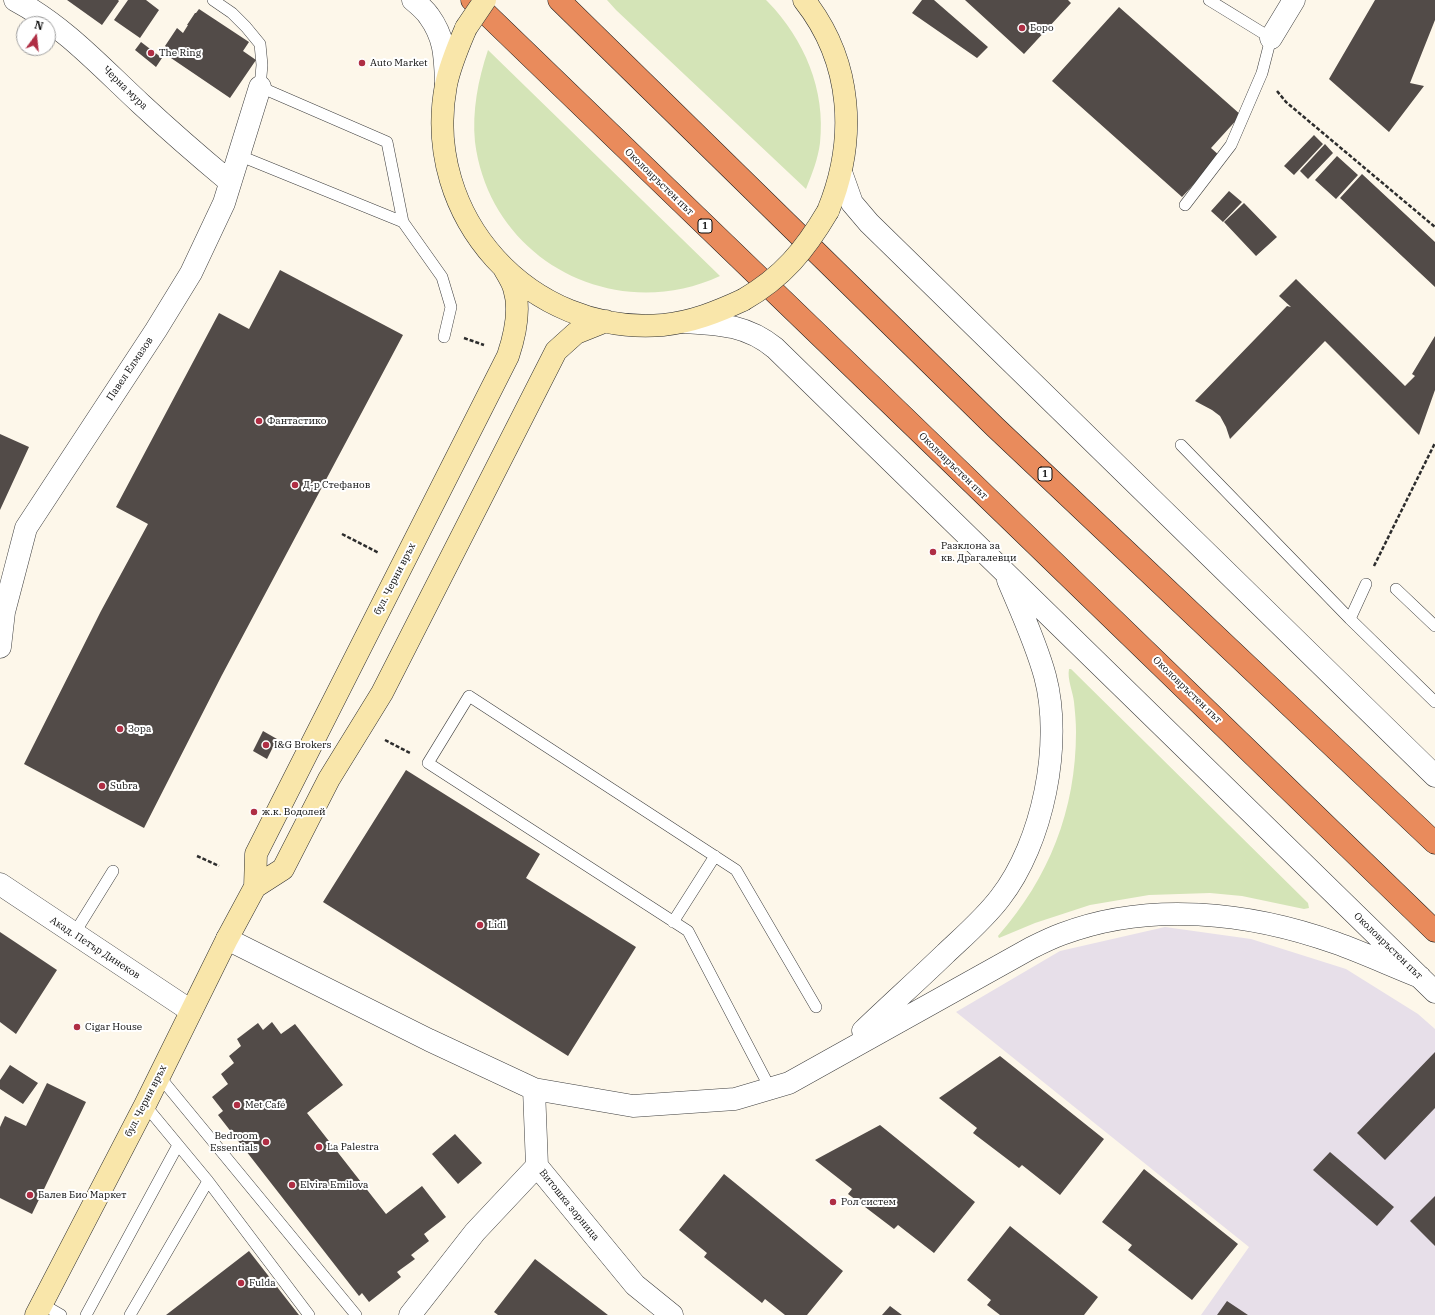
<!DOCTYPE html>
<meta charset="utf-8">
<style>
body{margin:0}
#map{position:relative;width:1435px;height:1315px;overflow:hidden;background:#fdf7ea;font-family:"IBM Plex Serif",serif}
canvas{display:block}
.north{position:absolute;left:16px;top:16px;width:40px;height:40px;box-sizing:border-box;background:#fff;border:1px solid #9d9d9d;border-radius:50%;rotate:15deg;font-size:11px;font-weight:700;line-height:16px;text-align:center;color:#0b0b0b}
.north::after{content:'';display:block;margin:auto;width:14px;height:18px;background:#af2e44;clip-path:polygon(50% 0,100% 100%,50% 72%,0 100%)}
</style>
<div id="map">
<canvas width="1435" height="1315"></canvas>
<div class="north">N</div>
</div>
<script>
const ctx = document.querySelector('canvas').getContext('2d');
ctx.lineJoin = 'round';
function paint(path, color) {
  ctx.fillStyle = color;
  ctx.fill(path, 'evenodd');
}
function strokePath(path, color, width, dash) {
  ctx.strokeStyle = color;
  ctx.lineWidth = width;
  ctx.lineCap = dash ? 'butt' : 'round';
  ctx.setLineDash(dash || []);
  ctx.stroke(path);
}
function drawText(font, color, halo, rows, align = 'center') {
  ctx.font = font + ' "IBM Plex Serif",serif';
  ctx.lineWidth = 4;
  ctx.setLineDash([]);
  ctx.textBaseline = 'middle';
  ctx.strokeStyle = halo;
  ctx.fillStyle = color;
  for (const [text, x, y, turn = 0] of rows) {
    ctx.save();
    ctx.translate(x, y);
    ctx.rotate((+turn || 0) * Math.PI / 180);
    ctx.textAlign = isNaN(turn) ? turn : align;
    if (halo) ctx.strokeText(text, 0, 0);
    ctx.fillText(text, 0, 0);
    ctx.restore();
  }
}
const industrial = new Path2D(`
 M1165 927 1251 939 1346 969 1418 1014 1435 1029V1315H1201L1249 1247 956 1012 1060 951Z`);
const green = new Path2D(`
 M607 0H766L768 2C804 39 826 90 820 143 818 159 812 174 806 189L616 10Z
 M488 50 720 276C614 325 490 260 475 142 472 111 478 80 488 50Z
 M1069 669H1071L1308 903 1309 908 1304 909 1242 896 1210 893 1149 895 1090 905 1035 923 999 938 998 936C1049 878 1076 810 1076 732 1076 722 1075 712 1074 702 1073 692 1067 679 1069 669Z`);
const building = new Path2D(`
 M67 0H118L119 1 102 25Z
 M128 0H146L159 10 140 38 114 20Z
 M922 0H934L988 47 977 58 912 13Z
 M965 0H1068L1071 3 1024 54Z
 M1375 0H1435V20L1410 83 1424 86 1389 132 1329 79Z
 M1119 7 1241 115 1211 148 1220 156 1182 197 1052 81Z
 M199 9 249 42 243 51 256 60 230 98 168 56 171 51 165 46 177 28 183 33 188 25H187L195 13H196Z
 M141 42 162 58 156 67 135 50Z
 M1314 135 1323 144 1294 175 1284 166Z
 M1325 144 1333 153 1308 179 1300 171Z
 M1337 156 1358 175 1336 199 1315 180Z
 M1362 174 1435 242V287L1340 198Z
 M1229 191 1242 202 1223 222 1211 211Z
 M1244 203 1277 237 1256 256 1224 222Z
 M280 270 403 335 222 675 144 828 24 764 101 611 148 524 116 507 219 313 249 329Z
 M1296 279 1405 386 1415 376 1412 374 1435 336V390L1419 435 1325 341 1230 439 1226 427 1220 416 1212 410 1195 401 1287 306 1291 307 1279 296Z
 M0 434 29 447 0 510Z
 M263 731 277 739 267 759 253 751Z
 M406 770 540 854 526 878 636 947 568 1056 323 902Z
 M0 932 57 970 16 1034 0 1022Z
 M272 1022 281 1034 295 1024 343 1085 307 1113 386 1214 422 1186 446 1217 424 1234 429 1241 411 1255 415 1259 397 1272 401 1277 369 1302 362 1293 359 1296 218 1115 223 1111 212 1097 228 1084 221 1074 234 1063 229 1056 241 1046 237 1039 258 1023 263 1030Z
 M1435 1052V1108L1385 1160 1357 1133Z
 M1000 1056 1104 1139 1060 1195 1022 1165 1019 1168 973 1133 977 1128 939 1098Z
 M10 1065 38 1083 23 1104 0 1089V1080Z
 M47 1083 86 1102 32 1214 0 1198V1127L5 1116 26 1126Z
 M880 1125 975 1202 934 1253 898 1225 894 1229 848 1194 852 1189 815 1160Z
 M455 1134 482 1163 458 1184 432 1154Z
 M1330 1152 1394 1207 1377 1226 1313 1170Z
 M1144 1169 1238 1244 1192 1300 1128 1250 1132 1245 1102 1222Z
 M724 1174 843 1271 807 1315H785L765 1299 762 1303 704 1257 707 1253 679 1230Z
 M1435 1196V1246L1410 1221Z
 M1010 1226 1098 1297 1084 1315H1000L987 1305 991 1300 967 1280Z
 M249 1251 299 1315H166Z
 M535 1259 608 1315H498L494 1312Z
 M1227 1301 1248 1315H1217Z
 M890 1306 902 1315H882Z`);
const path = new Path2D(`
 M1277 91 1286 102 1435 227
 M464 338 484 345
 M342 534 379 553
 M1374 566 1435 443
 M385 740 410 753
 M197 856 219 866`);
const lane = new Path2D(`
 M213 0 232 13 246 27 260 44 262 65 260 87 387 142 403 222
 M238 155 403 222 442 277 451 307 444 337
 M1185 205 1231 145 1262 73 1271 38 1209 0
 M1181 445 1350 619 1435 702
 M1396 589 1435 626
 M1350 619 1366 584
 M673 922 715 856
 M74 934 113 871
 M159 1076 356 1315
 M770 1088 688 931 428 763 469 696 736 870 816 1007
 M208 1181 309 1315
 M42 1304 61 1315
 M86 1315 178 1145
 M130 1315 208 1181 145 1105`);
const street = new Path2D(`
 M15 0C64 26 101 67 141 104 170 131 200 157 230 182
 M413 0C419 5 425 10 429 16 445 38 445 57 446 83
 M1271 38 1294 0
 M841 172 852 203 869 223 1435 776
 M685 322C720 324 747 325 775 348L1435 992
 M0 647 4 612 26 528 156 330 191 273 224 203 260 87
 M0 884 191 1011
 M227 939 429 1040 534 1089 633 1106 735 1099 789 1083 1031 948C1041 943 1051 938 1062 934 1149 901 1249 912 1336 943 1364 953 1392 966 1420 977
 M863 1031C890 1005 918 980 945 954 964 936 984 919 1000 898 1043 843 1063 743 1045 676 1036 643 1021 611 1008 580
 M534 1089 537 1166
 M537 1166 635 1285 672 1315
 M410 1315 475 1232 537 1166`);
const secondary = new Path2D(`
 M804 0C853 62 857 140 828 211
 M466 28C458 47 450 65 446 85 421 217 530 336 663 325 692 322 717 312 743 300
 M255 887 256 854 508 356C515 335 521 310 514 288 512 281 507 274 504 268
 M36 1315 145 1105 227 939 255 887 283 869 329 779 382 693 556 351 576 333 606 321`);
const highway = new Path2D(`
 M472 0C792 311 1116 619 1435 931
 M559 0 995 427 1435 843`);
const secondaryBridge = new Path2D(`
 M466 28 485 0
 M743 300C783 277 805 250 828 211`);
const markers = [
 [1022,28,4,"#af2e44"],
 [151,53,4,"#af2e44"],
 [362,63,4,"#af2e44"],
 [259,421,4,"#af2e44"],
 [295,485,4,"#af2e44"],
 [933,552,4,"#af2e44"],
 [120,729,4,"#af2e44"],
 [266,745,4,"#af2e44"],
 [102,786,4,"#af2e44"],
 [254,812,4,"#af2e44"],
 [480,925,4,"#af2e44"],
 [77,1027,4,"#af2e44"],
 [237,1105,4,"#af2e44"],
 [266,1142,4,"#af2e44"],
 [319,1147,4,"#af2e44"],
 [292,1185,4,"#af2e44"],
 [30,1195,4,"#af2e44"],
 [833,1202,4,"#af2e44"],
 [241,1283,4,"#af2e44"]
];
const shields = [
 [705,226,14],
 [1045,474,14]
];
const shieldNames = [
 ["1",705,226],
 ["1",1045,474]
];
const poiNames = [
 ["Боро",1030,28],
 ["The Ring",159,53],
 ["Auto Market",370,63],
 ["Фантастико",267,421],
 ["Д-р Стефанов",303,485],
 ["Разклона за",941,546],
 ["кв. Драгалевци",941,558],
 ["Зора",128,729],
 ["I&G Brokers",274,745],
 ["Subra",110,786],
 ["ж.к. Водолей",262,812],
 ["Lidl",488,925],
 ["Cigar House",85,1027],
 ["Met Café",245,1105],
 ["Bedroom",258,1136,"right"],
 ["Essentials",258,1148,"right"],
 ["La Palestra",327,1147],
 ["Elvira Emilova",300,1185],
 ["Балев Био Маркет",38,1195],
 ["Рол систем",841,1202],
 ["Fulda",249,1283]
];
const streetNames = [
 ["Черна мура",125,88,44],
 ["Околовръстен път",659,182,44],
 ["Павел Елмазов",130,369,-56],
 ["Околовръстен път",953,466,44],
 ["бул. Черни връх",395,579,-63],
 ["Околовръстен път",1187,690,44],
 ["Околовръстен път",1388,946,44],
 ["Акад. Петър Динеков",95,948,33],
 ["бул. Черни връх",146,1101,-63],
 ["Витошка зорница",569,1205,51]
];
paint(industrial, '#e7dfe9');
paint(green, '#d4e4b7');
paint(building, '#524b48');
strokePath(lane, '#3e3e3e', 12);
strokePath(street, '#3e3e3e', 23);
strokePath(secondary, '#2d2d2d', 23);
strokePath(highway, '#1c1c1c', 23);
strokePath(path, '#2d2d2d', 2.5, [4, 2]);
strokePath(lane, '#fff', 11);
strokePath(street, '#fff', 22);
strokePath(secondary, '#f9e6aa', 22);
strokePath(highway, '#e98b5c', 22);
strokePath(secondaryBridge, '#2d2d2d', 23, []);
strokePath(secondaryBridge, '#f9e6aa', 22);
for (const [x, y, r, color] of markers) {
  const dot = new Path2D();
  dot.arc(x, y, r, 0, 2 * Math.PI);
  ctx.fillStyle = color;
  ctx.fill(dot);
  strokePath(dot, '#fff', 1.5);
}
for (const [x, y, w] of shields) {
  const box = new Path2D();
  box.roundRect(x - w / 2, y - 7, w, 14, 3);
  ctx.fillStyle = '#fff';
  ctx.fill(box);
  strokePath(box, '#0b0b0b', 1);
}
drawText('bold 9px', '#0b0b0b', null, shieldNames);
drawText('10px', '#0b0b0b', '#fff', poiNames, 'left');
drawText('10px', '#0b0b0b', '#fff', streetNames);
</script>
